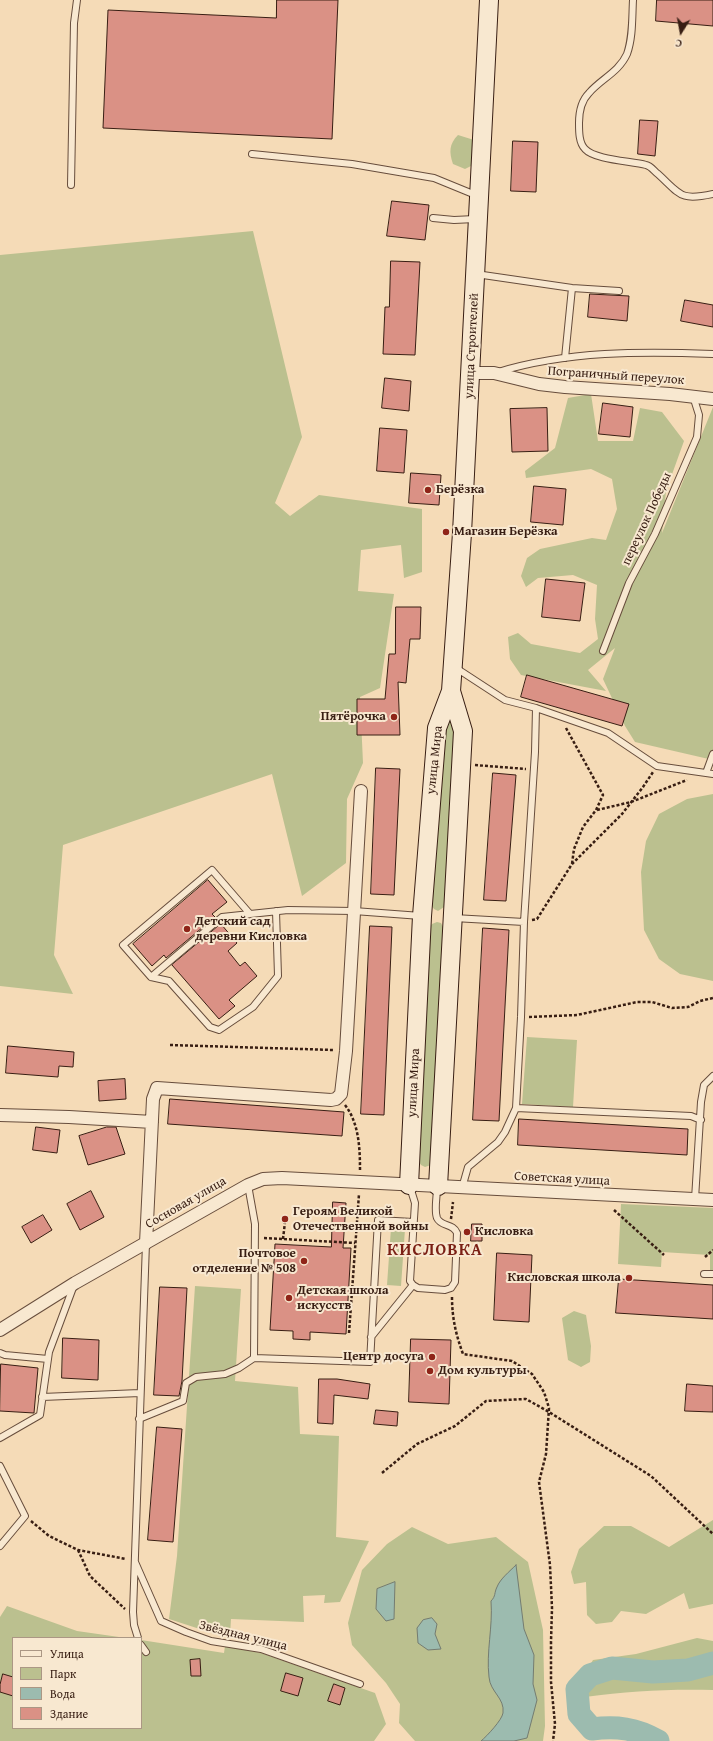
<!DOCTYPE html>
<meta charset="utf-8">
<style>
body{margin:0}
#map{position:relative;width:713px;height:1741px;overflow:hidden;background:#f5dbb7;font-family:"Gentium Book Plus",serif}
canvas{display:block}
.legend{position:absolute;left:12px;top:1637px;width:130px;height:92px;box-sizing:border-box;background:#f8e8d0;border:1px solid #ab9784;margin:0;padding:5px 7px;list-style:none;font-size:12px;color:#381e13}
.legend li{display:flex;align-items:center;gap:8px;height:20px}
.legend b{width:20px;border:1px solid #ab9784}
.north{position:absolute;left:661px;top:12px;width:40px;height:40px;-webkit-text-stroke:3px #f8e8d0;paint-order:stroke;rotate:191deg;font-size:11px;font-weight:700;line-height:16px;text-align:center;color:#381e13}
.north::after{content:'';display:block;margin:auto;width:14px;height:18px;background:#381e13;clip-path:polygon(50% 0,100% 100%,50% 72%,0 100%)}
</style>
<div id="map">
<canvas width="713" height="1741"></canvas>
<ul class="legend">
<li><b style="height:5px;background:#f8e8d0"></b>Улица</li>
<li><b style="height:11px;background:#bbc08f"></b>Парк</li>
<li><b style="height:11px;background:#9cbbaf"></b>Вода</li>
<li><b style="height:11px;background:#da9185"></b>Здание</li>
</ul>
<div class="north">С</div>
</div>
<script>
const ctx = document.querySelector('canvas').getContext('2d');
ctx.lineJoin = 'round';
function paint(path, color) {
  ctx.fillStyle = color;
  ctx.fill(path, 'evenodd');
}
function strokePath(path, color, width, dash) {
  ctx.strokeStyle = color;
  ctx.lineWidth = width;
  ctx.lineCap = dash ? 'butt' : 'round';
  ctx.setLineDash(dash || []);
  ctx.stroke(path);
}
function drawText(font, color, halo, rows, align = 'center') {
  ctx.font = font + ' "Gentium Book Plus",serif';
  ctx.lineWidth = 4;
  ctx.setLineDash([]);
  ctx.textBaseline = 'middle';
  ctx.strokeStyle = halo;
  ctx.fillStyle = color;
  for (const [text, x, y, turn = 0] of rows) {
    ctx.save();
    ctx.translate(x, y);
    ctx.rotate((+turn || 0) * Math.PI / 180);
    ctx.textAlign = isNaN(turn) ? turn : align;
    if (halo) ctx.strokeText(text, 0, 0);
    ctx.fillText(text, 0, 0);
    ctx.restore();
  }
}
const green = new Path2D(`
 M458 135 474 140 473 165 465 169 453 164C449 152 449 144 458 135Z
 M253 231 302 437 275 503 290 516 319 495 422 509V572L404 578 401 545 361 550 358 591 394 594 380 688 360 697 363 763 347 799 346 863 302 896 272 774 63 845 54 955 73 994 0 986V255Z
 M591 394 598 441H633L640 408 662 412 684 441 666 491 662 533 713 407V760L635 742 625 726 603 679 615 648 588 670 606 691 521 675 510 659 508 637 518 633 531 644 580 653 598 639 595 619 597 585 573 575 538 578 526 587 521 576 527 558 540 549 592 538 606 540 617 509 612 479 591 469 526 478 525 471 555 448 568 398Z
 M449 720 455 721 444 907 438 911 434 909 432 906 444 726Z
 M713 794V981L680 974 659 959 644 930 641 872 646 841 659 814 687 799Z
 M437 922 441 923 443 927 431 1165 425 1167 421 1165 419 1162 430 927 432 924Z
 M527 1037 577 1040 573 1107 522 1104Z
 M621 1204 713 1208V1270H710V1255L662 1252 661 1267 618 1264Z
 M391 1228 405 1229 401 1286 387 1285Z
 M195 1286 241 1289 235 1381 298 1387 300 1434 339 1436 336 1537 369 1541 340 1602 324 1603 325 1595 303 1596 304 1622 231 1619 230 1635 215 1634 169 1619 177 1556Z
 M574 1311 586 1315 591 1346 590 1362 581 1367 568 1360 562 1318Z
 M713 1520V1604L689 1609 684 1593 646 1614 621 1611 612 1622 596 1624 587 1615 586 1582 574 1584 571 1572 579 1549 604 1526H631L669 1547Z
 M412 1527 448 1544 496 1537 528 1562 543 1630 545 1726 543 1741H415L399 1723 400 1704 386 1683 352 1645 348 1623 362 1570 387 1544Z
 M7 1606 77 1631 126 1638H13V1728H141V1640L224 1653 225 1646 261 1653 375 1693 386 1724 374 1741H0V1617Z
 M697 1638 713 1641V1690C667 1689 630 1691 585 1697L575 1689 593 1660 636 1654Z`);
const water = new Path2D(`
 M516 1565 524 1629 534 1655 533 1684 537 1700 527 1738 514 1741H481C487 1736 502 1720 503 1713 505 1698 490 1692 489 1677 486 1652 493 1627 491 1601 496 1596 494 1593 497 1587 500 1579 510 1571 516 1565Z
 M395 1582 394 1619 386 1621 376 1609 377 1589Z
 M432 1618 437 1624 435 1634 441 1649 428 1650 418 1643 417 1628 423 1620Z`);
const river = new Path2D(`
 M658 1741C636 1728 616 1726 592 1729L579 1714 577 1689 590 1675 612 1668 653 1672 688 1670 713 1663`);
const building = new Path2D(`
 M277 0H338L332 139 103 128 108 10 276 18Z
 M657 0H713V26L656 21Z
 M640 120 658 121 655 156 638 154Z
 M513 141 538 142 536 192 511 191Z
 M392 201 429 205 425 240 387 236Z
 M391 261 420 262 415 355 383 354 385 307H389Z
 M590 294 629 296 627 321 588 317Z
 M685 300 713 305V327L681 321Z
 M385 378 411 381 409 411 382 408Z
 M603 403 633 407 630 437 599 434Z
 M547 408 548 451 512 452 510 409Z
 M380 428 407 430 404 473 377 471Z
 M411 473 441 475 439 505 409 503Z
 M534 486 566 489 563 525 531 522Z
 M546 579 585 583 580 621 542 617Z
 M396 607H421L420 639H410L406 683 398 682 400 735H357V699H385L389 654H395Z
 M527 675 629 704 622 726 521 697Z
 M376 768 400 769 394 895 371 894Z
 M493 773 516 775 506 901 484 900Z
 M208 880 227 902 212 914 215 917 166 958 164 955 152 966 133 944Z
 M221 924 237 943 228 951 240 966 245 962 257 976 229 1000 235 1006 219 1019 172 965Z
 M370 926 392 927 384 1115 361 1114Z
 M483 928 509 930 499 1121 473 1120Z
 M8 1046 74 1052 73 1067 59 1066 58 1077 6 1073Z
 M125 1079 126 1099 99 1101 98 1081Z
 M170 1099 344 1112 342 1136 168 1124Z
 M519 1119 688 1129 687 1155 518 1145Z
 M36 1127 60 1130 57 1153 33 1150Z
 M107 1127H116L125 1154 88 1165 79 1136Z
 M91 1191 104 1217 80 1230 67 1204Z
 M333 1202 346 1203 343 1248H351L346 1334 310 1332V1340L293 1339V1331L270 1330 275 1244 331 1247Z
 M43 1215 52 1230 31 1243 22 1227Z
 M472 1224H482V1241H471Z
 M497 1253 532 1255 529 1322 494 1320Z
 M619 1279 713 1285V1319L616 1313Z
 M160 1287 187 1288 182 1381 179 1396 154 1395Z
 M63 1338 99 1340 98 1380 62 1378Z
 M411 1339 451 1340 449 1404 409 1402Z
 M1 1364 38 1368 34 1413 0 1411Z
 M319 1379H337L370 1384 368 1399 334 1395 333 1424 318 1423Z
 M687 1384 713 1386V1412L685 1411Z
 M376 1410 398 1412 397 1426 374 1424Z
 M157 1427 182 1429 173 1542 148 1540Z
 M200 1659 201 1676H191L190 1660Z
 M286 1673 303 1678 298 1696 281 1691Z
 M3 1674 13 1677V1696L0 1692V1685Z
 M334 1684 345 1688 340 1705 328 1701Z`);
const path = new Path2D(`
 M566 728 603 795 596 810 583 827 574 849 572 864
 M475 765 526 769
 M597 810 631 802 687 780
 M532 920 537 919 572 864 622 814 643 787 653 772
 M529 1017 577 1015 637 1002H652L672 1008 688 1007 700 1001 713 998
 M170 1045 334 1050
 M345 1105C359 1123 360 1148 360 1171
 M614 1210 664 1255
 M451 1219 453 1202
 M264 1238 355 1243
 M283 1239 285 1222
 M705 1257 713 1250
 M452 1297C452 1318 456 1335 463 1354L512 1361 532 1374 544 1392 549 1408 546 1454 539 1482 550 1565 552 1608 551 1642V1682L555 1724 553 1741
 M349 1333 359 1194
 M382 1473 417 1444 455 1426 486 1401 526 1399 549 1412 651 1476 713 1534
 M31 1521 49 1536 78 1550 126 1559
 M78 1550 90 1576 125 1609`);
const lane = new Path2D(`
 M633 0C632 18 633 37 627 54 619 72 601 79 589 93 581 101 579 112 579 123 579 132 579 143 585 149 595 160 631 161 646 165 651 166 654 171 658 174 681 195 680 201 713 194
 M252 154 352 164 434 178 478 196
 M71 185 74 23 77 0
 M433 218 454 220 475 219
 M476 274 572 288 619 291
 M565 358 572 288
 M498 372C567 351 642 351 713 354
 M603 651 629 583 655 534 697 437 699 415 693 396
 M456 668 505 700 536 708 608 733 657 766 713 774
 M536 708 535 752 524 922 521 1017 516 1108 691 1116 701 1120
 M706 773 713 754
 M250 914 212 870 123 945 151 977 169 981 210 1027 219 1030 253 1007 278 976 276 911
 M454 918 524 922
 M151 977 222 917 288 910 354 911 421 916
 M248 1185 255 1224 254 1358 370 1362 378 1220 413 1222
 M410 1187 415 1203 410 1281 413 1285 418 1288 445 1290 451 1288 455 1282 457 1233C453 1223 441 1227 437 1218 434 1210 437 1197 437 1188
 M462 1188 468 1167 498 1142 505 1132 516 1108
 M695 1199 701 1102 704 1085 713 1076
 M704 1274H713
 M371 1337 413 1285
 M0 1353 5 1355 48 1359
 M42 1397 140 1393
 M139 1419 183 1401 186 1383 196 1377 225 1374 239 1368 254 1358
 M0 1438 40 1415 49 1352 74 1285
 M0 1466 25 1516 0 1546
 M135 1562 161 1621 186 1632 211 1641 261 1649 360 1684
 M138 1638 134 1625 133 1612 146 1243
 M141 1645 146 1652`);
const street = new Path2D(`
 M470 373H494L539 384 565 387 670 394 713 399
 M0 1115 69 1117 152 1122
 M146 1243 153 1099 157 1088 331 1100 336 1099 341 1094 346 1051 361 791
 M0 1330 75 1283 248 1185 263 1179 282 1178 713 1200`);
const secondary = new Path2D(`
 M409 1185 422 916 437 728 451 691 462 533 489 0
 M438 1186 463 731 451 691`);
const markers = [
 [428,490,4,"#8f2418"],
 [446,532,4,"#8f2418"],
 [394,717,4,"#8f2418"],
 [187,929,4,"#8f2418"],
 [285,1219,4,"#8f2418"],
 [467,1232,4,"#8f2418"],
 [304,1261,4,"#8f2418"],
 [629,1278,4,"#8f2418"],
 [289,1298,4,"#8f2418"],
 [432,1357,4,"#8f2418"],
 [430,1371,4,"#8f2418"]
];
const streetNames = [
 ["улица Строителей",472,346,-87],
 ["Пограничный переулок",616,376,4],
 ["переулок Победы",647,519,-65],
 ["улица Мира",435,760,-84],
 ["улица Мира",414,1083,-87],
 ["Советская улица",562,1179,3],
 ["Сосновая улица",186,1203,-30],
 ["Звёздная улица",243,1636,14]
];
const poiNames = [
 ["Берёзка",436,490],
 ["Магазин Берёзка",454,532],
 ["Пятёрочка",386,717,"right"],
 ["Детский сад",195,922],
 ["деревни Кисловка",195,937],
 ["Героям Великой",293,1212],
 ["Отечественной войны",293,1227],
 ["Кисловка",475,1232],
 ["Почтовое",296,1254,"right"],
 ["отделение № 508",296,1269,"right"],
 ["Кисловская школа",621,1278,"right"],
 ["Детская школа",297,1291],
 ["искусств",297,1306],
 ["Центр досуга",424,1357,"right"],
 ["Дом культуры",438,1371]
];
const districtNames = [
 ["КИСЛОВКА",435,1251]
];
paint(green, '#bbc08f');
paint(water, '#9cbbaf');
strokePath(water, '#747c71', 1);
strokePath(river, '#9cbbaf', 23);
paint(building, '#da9185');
strokePath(building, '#381e13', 1);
strokePath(lane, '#674d3c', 8);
strokePath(street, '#674d3c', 14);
strokePath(secondary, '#381e13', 20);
strokePath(path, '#381e13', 2.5, [3, 2]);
strokePath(lane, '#f8e8d0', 6);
strokePath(street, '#f8e8d0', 12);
strokePath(secondary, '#f8e8d0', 18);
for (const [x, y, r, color] of markers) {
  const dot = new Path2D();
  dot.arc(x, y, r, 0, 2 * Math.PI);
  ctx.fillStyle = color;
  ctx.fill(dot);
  strokePath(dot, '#f8e8d0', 1.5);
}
drawText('13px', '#381e13', '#f8e8d0', streetNames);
drawText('bold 13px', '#381e13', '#f8e8d0', poiNames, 'left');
ctx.letterSpacing = '1px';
drawText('bold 17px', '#7a1f14', '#f8e8d0', districtNames);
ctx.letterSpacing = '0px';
</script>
